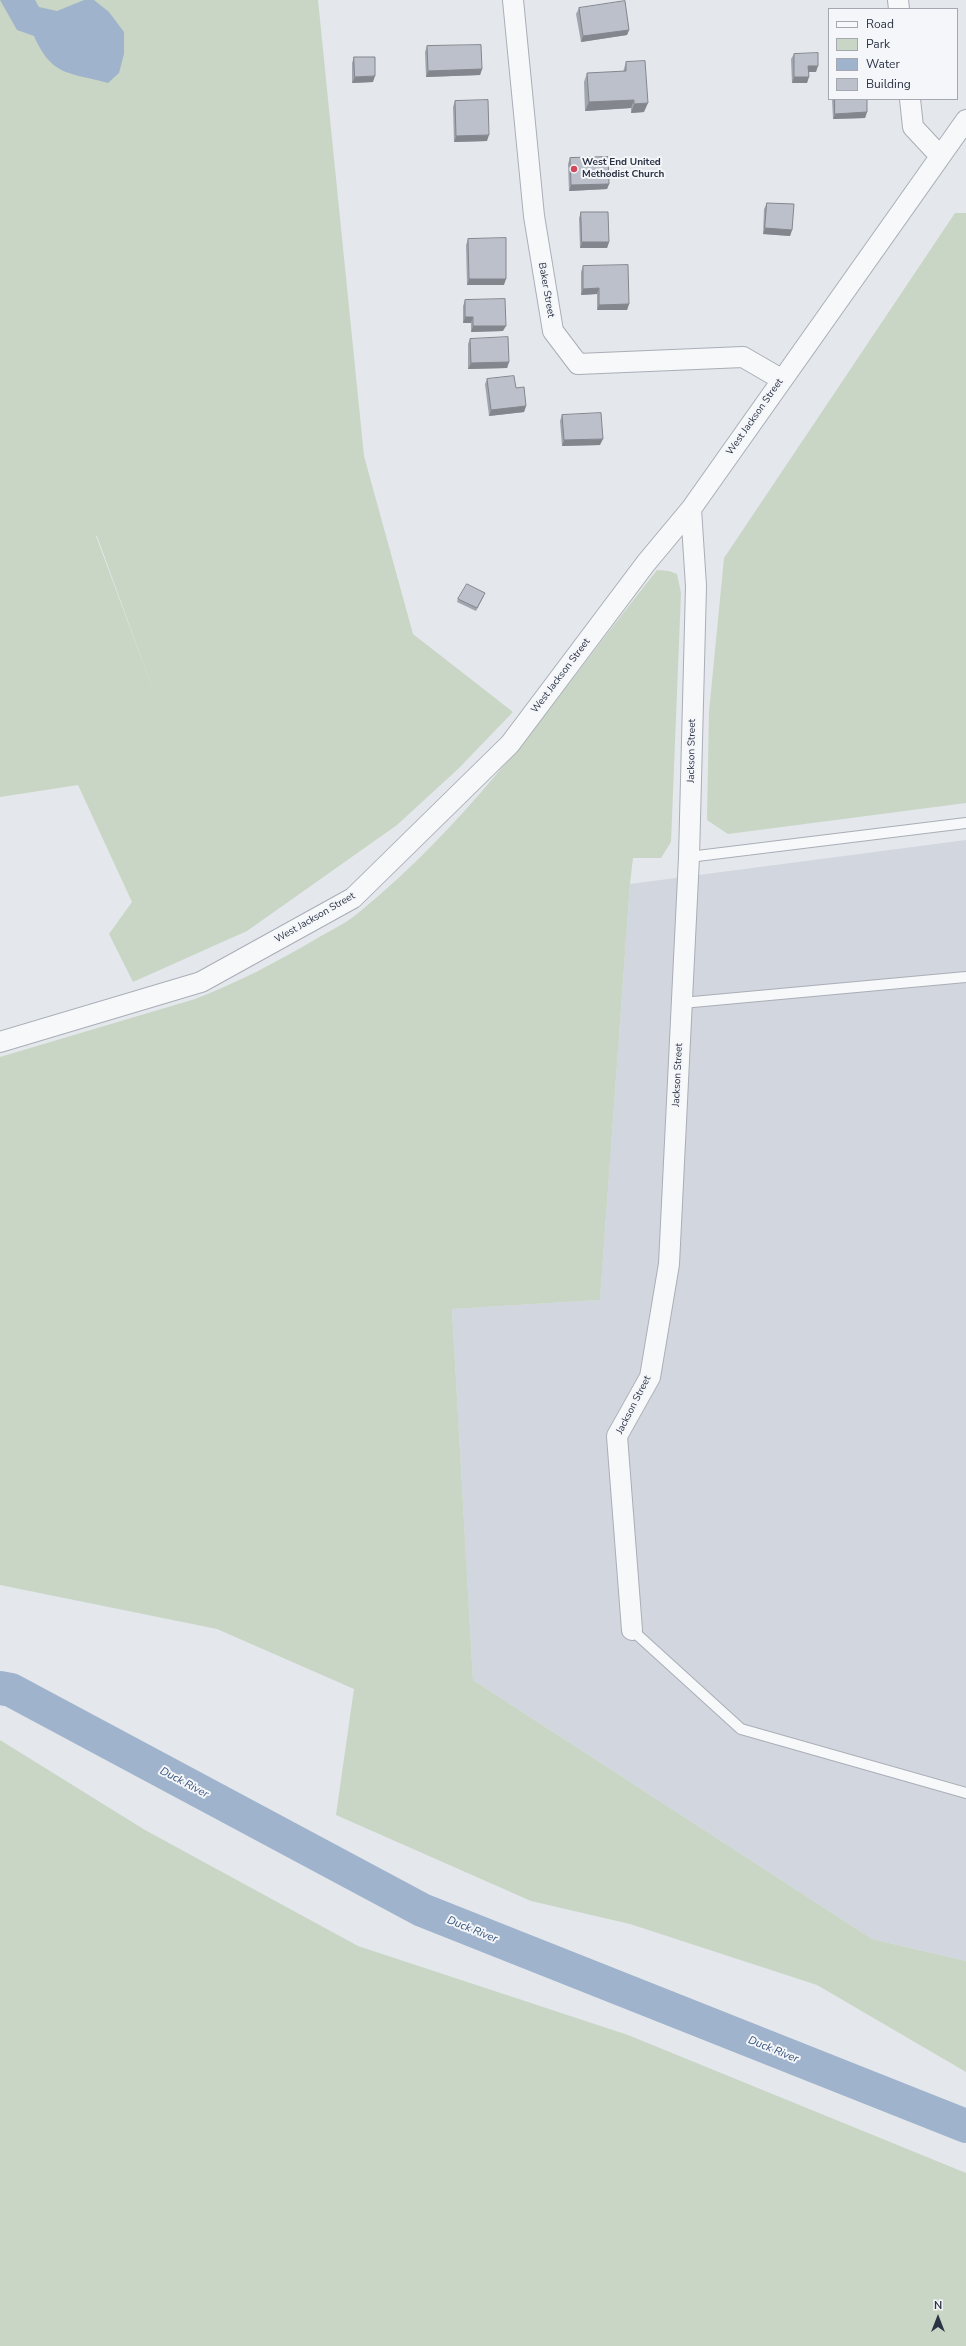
<!DOCTYPE html>
<style>
body{margin:0}
#map{position:relative;width:966px;height:2346px;overflow:hidden;background:#e4e7ec;font-family:"Nunito Sans",sans-serif}
canvas{display:block}
.legend{position:absolute;left:828px;top:8px;width:130px;height:92px;box-sizing:border-box;background:#f4f6f9;border:1px solid #a4a8b1;margin:0;padding:5px 7px;list-style:none;font-size:12px;color:#2b3445}
.legend li{display:flex;align-items:center;gap:8px;height:20px}
.legend b{width:20px;border:1px solid #a4a8b1}
.north{position:absolute;left:918px;top:2298px;width:40px;height:40px;-webkit-text-stroke:3px #f4f6f9;paint-order:stroke;rotate:0deg;font-size:11px;font-weight:700;line-height:16px;text-align:center;color:#2b3445}
.north::after{content:'';display:block;margin:auto;width:14px;height:18px;background:#2b3445;clip-path:polygon(50% 0,100% 100%,50% 72%,0 100%)}
</style>
<div id="map">
<canvas width="966" height="2346"></canvas>
<ul class="legend">
<li><b style="height:5px;background:#f7f8fa"></b>Road</li>
<li><b style="height:11px;background:#c9d6c5"></b>Park</li>
<li><b style="height:11px;background:#9fb4cc"></b>Water</li>
<li><b style="height:11px;background:#bbc0ca"></b>Building</li>
</ul>
<div class="north">N</div>
</div>
<script>
const ctx = document.querySelector('canvas').getContext('2d');
ctx.lineJoin = 'round';
function paint(path, color) {
  ctx.fillStyle = color;
  ctx.fill(path, 'evenodd');
}
function strokePath(path, color, width, dash) {
  ctx.strokeStyle = color;
  ctx.lineWidth = width;
  ctx.lineCap = dash ? 'butt' : 'round';
  ctx.setLineDash(dash || []);
  ctx.stroke(path);
}
function drawText(font, color, halo, rows, align = 'center') {
  ctx.font = font + ' "Nunito Sans",sans-serif';
  ctx.lineWidth = 4;
  ctx.setLineDash([]);
  ctx.textBaseline = 'middle';
  ctx.strokeStyle = halo;
  ctx.fillStyle = color;
  for (const [text, x, y, turn = 0] of rows) {
    ctx.save();
    ctx.translate(x, y);
    ctx.rotate((+turn || 0) * Math.PI / 180);
    ctx.textAlign = isNaN(turn) ? turn : align;
    if (halo) ctx.strokeText(text, 0, 0);
    ctx.fillText(text, 0, 0);
    ctx.restore();
  }
}
const built = new Path2D(`
 M966 840V1961L872 1939 473 1680 452 1309 600 1300 630 884Z`);
const green = new Path2D(`
 M0 0H318L364 456 413 634 513 712 458 769 397 825 247 931 133 982 109 934 132 902 78 785 0 797ZM96 536H97L156 698Z
 M955 213H966V803L728 834 707 820 709 712 724 558Z
 M657 570 669 571 677 574 681 593 671 842 661 858H633L630 884 600 1300 452 1309 473 1680 872 1939 966 1961V2072L817 1985 630 1924 531 1901 336 1815 354 1689 217 1629 0 1585V1057L195 999C237 983 277 962 316 939 329 931 345 924 357 914 477 817 562 689 657 570Z
 M0 1740 145 1830 358 1946 628 2035 966 2173V2346H0Z`);
const water = new Path2D(`
 M0 0H35L39 7 57 11 84 0H94L109 12 124 32V54L119 73 108 83C69 72 52 77 34 36L17 30Z`);
const river = new Path2D(`
 M0 1688 11 1690 422 1910 966 2126`);
const service = new Path2D(`
 M689 857 966 823
 M682 1003 966 977
 M632 1630 741 1729 966 1793`);
const minor = new Path2D(`
 M513 0 534 216 553 331 578 364 743 357 781 379
 M898 0 899 9
 M910 99 913 127 940 156
 M0 1042 201 982 353 898 510 744 646 563 691 509 966 120
 M632 1630 617 1436 650 1377 669 1264 689 857 696 586 691 509`);
const wall = new Path2D(`
 M579 8 629 30 627 35 581 42 576 14Z
 M427 46 482 69 480 75 426 77 425 52Z
 M794 54 816 72H809L807 83H792L791 59Z
 M354 57 373 82 352 83V63Z
 M626 62 644 112 631 113V108L585 111 584 82 587 73 623 72Z
 M832 99H867V112L865 118 833 119Z
 M455 101 487 141 454 142 453 107Z
 M570 158 609 184 607 189 569 191 568 164Z
 M767 203 792 230 790 236 763 234 764 209Z
 M581 212 609 242 607 248H580L579 218Z
 M468 239 504 285H467L466 245Z
 M583 266 629 304 627 310H597V294L581 295V272Z
 M465 300 503 331 471 332V323H463V306Z
 M470 339 509 362 507 368 468 369V344Z
 M487 379 516 388 526 406 524 412 489 416 485 384Z
 M562 415 600 445 562 446 560 421Z
 M484 596 476 611 457 602 458 599Z`);
const shadedWall = new Path2D(`
 M629 30 627 35 581 42 583 36Z
 M808 66H818L816 72H806Z
 M482 69 480 75 426 77 428 71Z
 M375 76 373 82 352 83 355 77Z
 M794 77H809L807 83H792Z
 M634 100 631 108 585 111 589 102Z
 M648 103 644 112 631 113 634 104Z
 M867 112 865 118 833 119 835 114Z
 M489 135 487 141 454 142 456 136Z
 M609 184 607 189 569 191 571 185Z
 M765 228 792 230 790 236 763 234Z
 M582 242H609L607 248H580Z
 M469 279H506L504 285H467Z
 M599 288 597 294 581 295 583 289Z
 M629 304 627 310H597L599 305Z
 M465 317H473L471 323H463Z
 M473 326H506L503 331 471 332Z
 M509 362 507 368 468 369 471 363Z
 M526 406 524 412 489 416 491 410Z
 M603 439 600 445 562 446 564 440Z`);
const building = new Path2D(`
 M625 1 629 30 583 36 579 8Z
 M481 45 482 69 428 71 427 46Z
 M818 53V66H808L809 77H794V54Z
 M354 57H375V76L355 77Z
 M645 61 648 103 634 104V100L589 102 587 73 626 71V62Z
 M835 99H867V112L835 114Z
 M488 100 489 135 456 136 455 101Z
 M608 157 609 184 571 185 570 158Z
 M767 203 794 204 792 230 765 228Z
 M581 212H608L609 242H582Z
 M506 238V279H469L468 239Z
 M628 265 629 304 599 305V288L583 289V266Z
 M505 299 506 326H473V317H465V300Z
 M508 337 509 362 471 363 470 339Z
 M514 376 516 388 524 387 526 406 491 410 487 379Z
 M601 413 603 439 564 440 562 415Z
 M467 584 485 593 477 608 458 599Z`);
const markers = [
 [574,169,4,"#d1495b"]
];
const poiNames = [
 ["West End United",582,163],
 ["Methodist Church",582,175]
];
const streetNames = [
 ["Baker Street",546,290,80],
 ["West Jackson Street",755,417,-55],
 ["West Jackson Street",561,676,-53],
 ["Jackson Street",692,751,-89],
 ["West Jackson Street",315,918,-30],
 ["Jackson Street",678,1075,-87],
 ["Jackson Street",634,1405,-63]
];
const waterNames = [
 ["Duck River",184,1783,28],
 ["Duck River",472,1930,22],
 ["Duck River",773,2050,22]
];
paint(built, '#d2d6de');
paint(green, '#c9d6c5');
paint(water, '#9fb4cc');
strokePath(river, '#9fb4cc', 34);
strokePath(service, '#a9aeb7', 12);
strokePath(minor, '#a9aeb7', 22);
strokePath(service, '#f7f8fa', 10);
strokePath(minor, '#f7f8fa', 20);
paint(wall, '#a1a5ae');
paint(shadedWall, '#83868d');
paint(building, '#bbc0ca');
strokePath(building, '#83868d', 1);
for (const [x, y, r, color] of markers) {
  const dot = new Path2D();
  dot.arc(x, y, r, 0, 2 * Math.PI);
  ctx.fillStyle = color;
  ctx.fill(dot);
  strokePath(dot, '#f4f6f9', 1.5);
}
drawText('bold 10px', '#2b3445', '#f4f6f9', poiNames, 'left');
drawText('10px', '#2b3445', '#f4f6f9', streetNames);
drawText('italic 11px', '#34527a', '#f4f6f9', waterNames);
</script>
